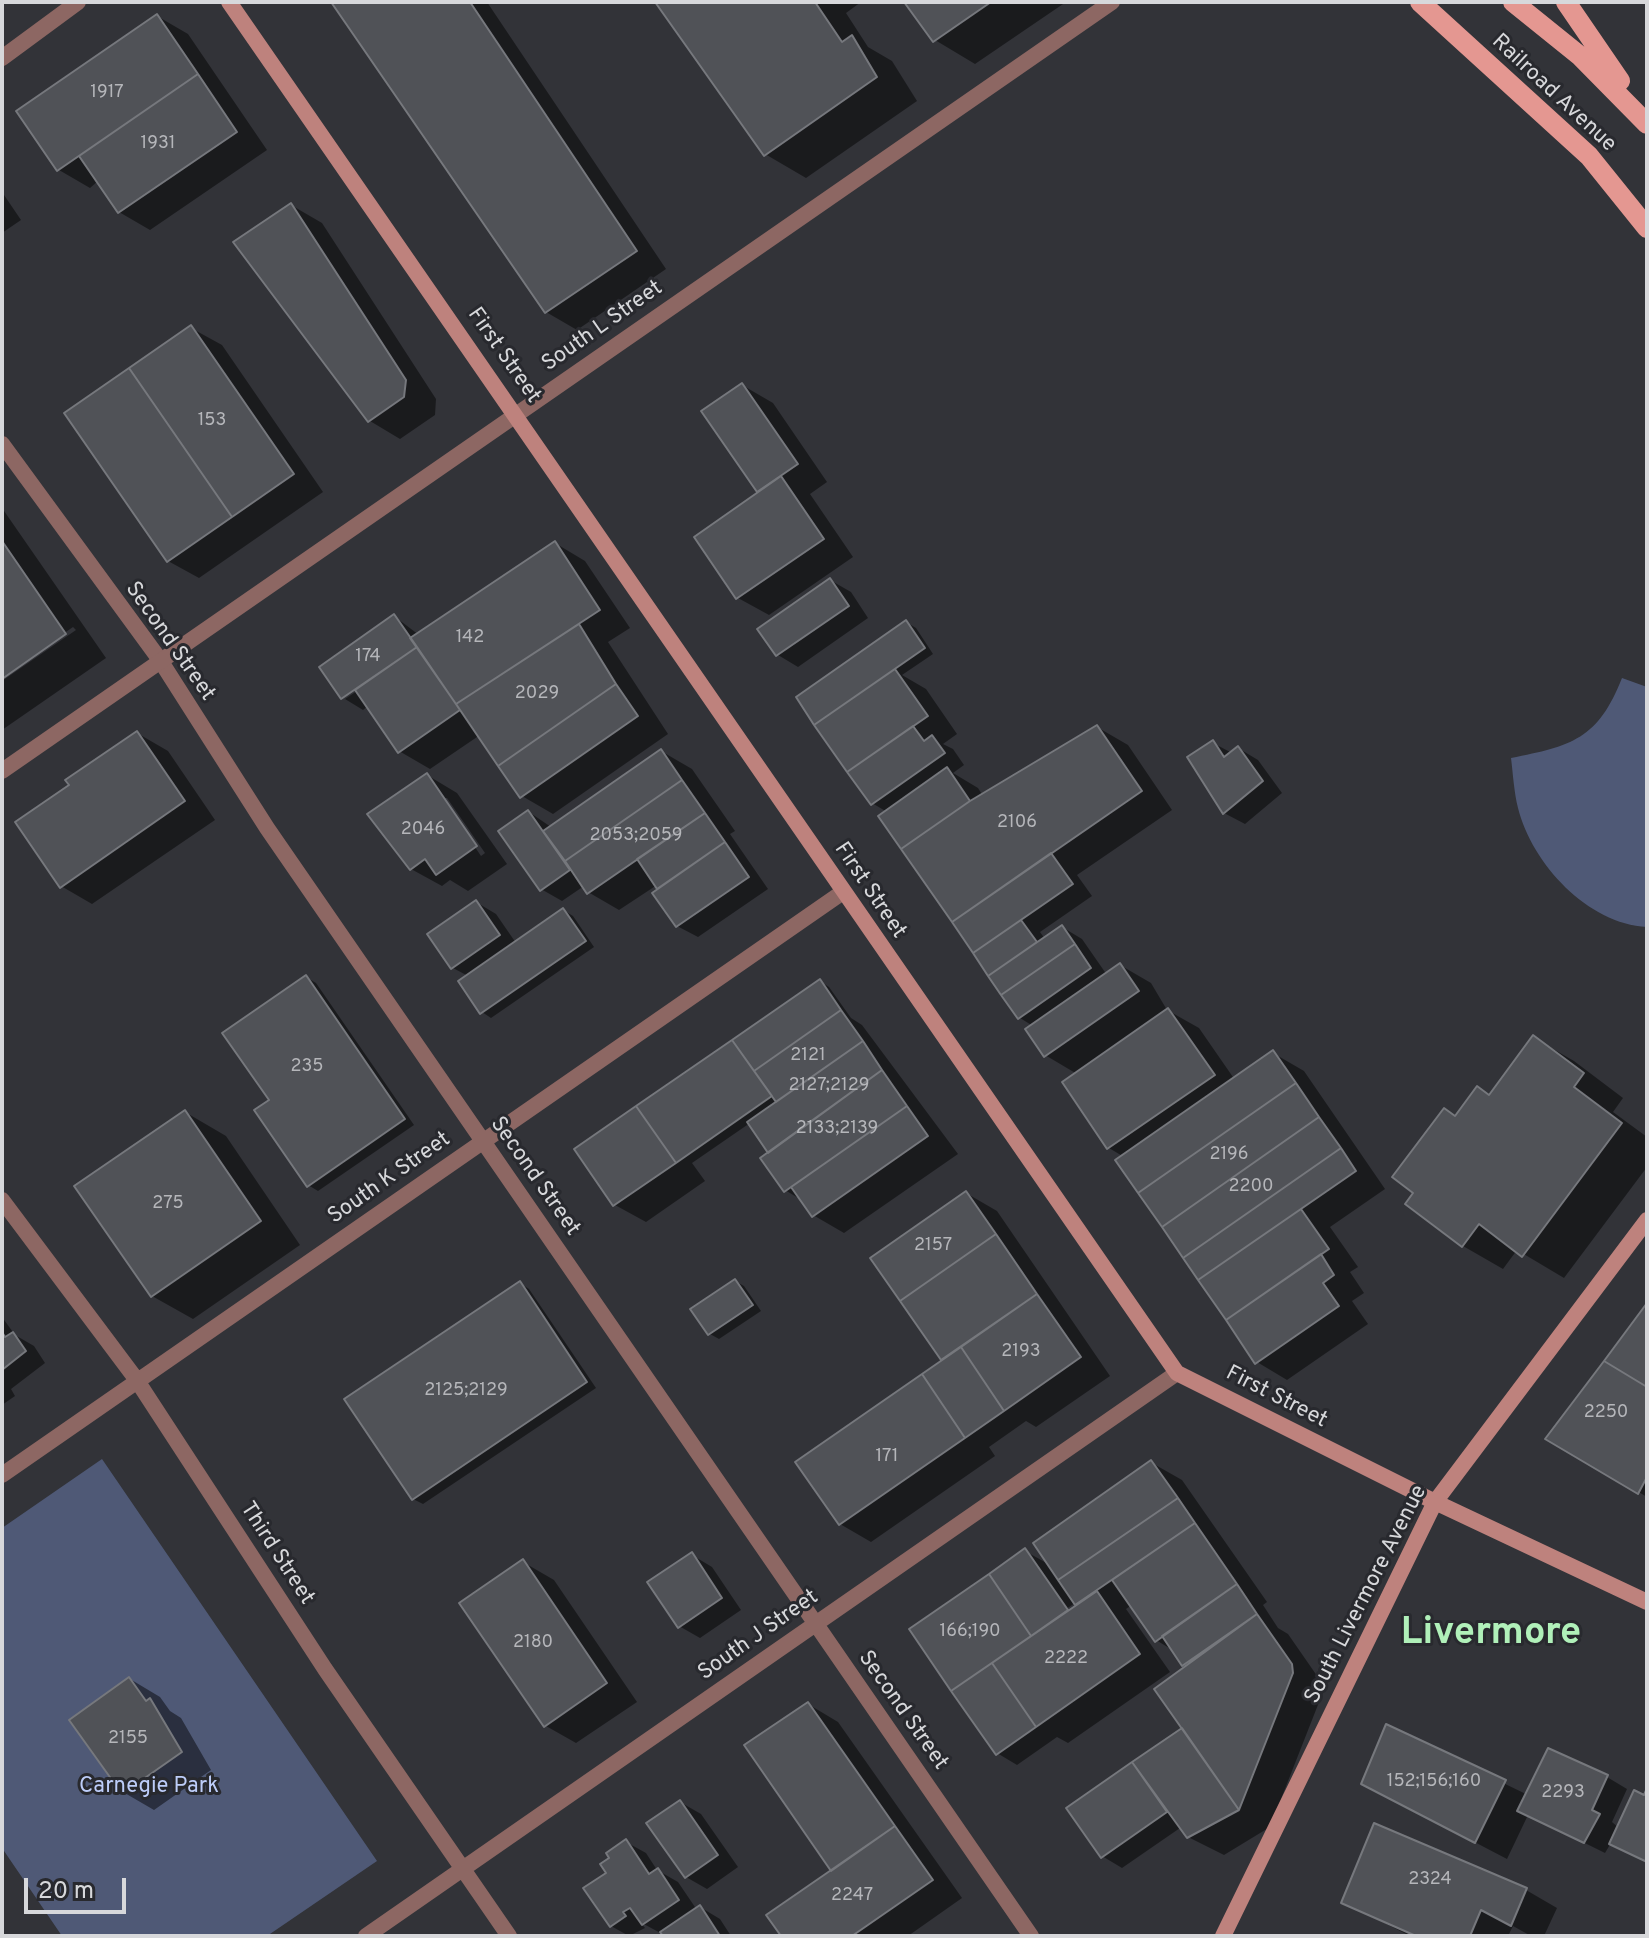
<!DOCTYPE html>
<style>
body{margin:0}
#map{position:relative;width:1649px;height:1938px;overflow:hidden;background:#323338;font-family:Overpass,sans-serif}
canvas{display:block}
.frame{position:absolute;inset:0;border:4px solid #d7d8db;pointer-events:none}
.scale{position:absolute;left:24px;top:1878px;width:102px;height:36px;box-sizing:border-box;border:4px solid #d7d8db;border-top:0;padding-left:10px;font-size:24px;line-height:28px;white-space:nowrap;color:#d7d8db;-webkit-text-stroke:6px #28292e;paint-order:stroke}
</style>
<div id="map">
<canvas width="1649" height="1938"></canvas>
<div class="frame"></div>
<div class="scale">20 m</div>
</div>
<script>
const ctx = document.querySelector('canvas').getContext('2d');
ctx.lineJoin = 'round';
function paint(path, color) {
  ctx.fillStyle = color;
  ctx.fill(path, 'evenodd');
}
function strokePath(path, color, width, dash) {
  ctx.strokeStyle = color;
  ctx.lineWidth = width;
  ctx.lineCap = dash ? 'butt' : 'round';
  ctx.setLineDash(dash || []);
  ctx.stroke(path);
}
function drawText(font, color, halo, rows, align = 'center') {
  ctx.font = font + ' Overpass,sans-serif';
  ctx.lineWidth = 6;
  ctx.setLineDash([]);
  ctx.textBaseline = 'middle';
  ctx.strokeStyle = halo;
  ctx.fillStyle = color;
  for (const [text, x, y, turn = 0] of rows) {
    ctx.save();
    ctx.translate(x, y);
    ctx.rotate((+turn || 0) * Math.PI / 180);
    ctx.textAlign = isNaN(turn) ? turn : align;
    if (halo) ctx.strokeText(text, 0, 0);
    ctx.fillText(text, 0, 0);
    ctx.restore();
  }
}
const green = new Path2D(`
 M1622 678 1647 687V927C1588 924 1532 864 1518 808 1514 792 1513 774 1511 758 1572 746 1598 739 1622 678Z
 M102 1459 377 1861 267 1936H62L2 1848V1528Z`);
const shadow = new Path2D(`
 M334 2H487L666 269 577 330 546 312Z
 M657 2H861L846 13 868 47 892 61 917 101 806 178 765 154Z
 M906 2H1066L975 64 935 40Z
 M157 16 188 34 267 150 150 230 119 212 98 181 90 188 59 170 19 112Z
 M2 192 21 220 2 233Z
 M291 205 322 223 436 399 435 415 400 439 370 421Z
 M191 328 222 345 323 492 199 578 168 561Z
 M742 385 773 403 827 482 810 494 853 557 769 615 738 598 760 493 704 412Z
 M2 508 106 658 2 730V681L76 630 73 627 2 677Z
 M555 543 585 561 630 628 608 642 668 734 553 814 522 796 480 735 430 769 399 751 368 706 363 710 345 699 357 691 394 616 419 635Z
 M830 580 851 592 868 618 798 667 778 655Z
 M906 622 916 628 933 654 902 675 926 689 957 734 943 744 953 749 964 765 953 773 978 788 983 796 1097 727 1128 745 1172 810 1077 875 1092 896 1040 932 1045 939 1062 927 1082 939 1107 975 1120 965 1151 983 1167 1010 1199 1028 1235 1080 1273 1053 1304 1071 1385 1189 1330 1227 1358 1267 1350 1272 1364 1293 1352 1301 1368 1324 1287 1380 1257 1362 1118 1161 1124 1157 1109 1148 1065 1083 1077 1074 1045 1055 1033 1026 1020 1018 953 921 887 812 872 803 798 697Z
 M137 733 168 751 215 820 92 904 61 886 71 786Z
 M1213 743 1232 753 1238 748 1258 760 1282 793 1245 824 1224 813Z
 M661 751 692 769 735 831 730 834 768 889 698 937 677 926 657 885 619 910 588 892 584 886 562 901 541 889 529 812 551 827Z
 M427 775 457 793 507 864 468 891 450 880 442 886 411 869ZM442 798H447L485 853 481 856Z
 M476 902 496 914 516 943 563 910 573 916 594 947 491 1018 482 1012 468 976 453 968Z
 M306 977 316 983 414 1125 318 1191 308 1185 271 1100Z
 M820 981 829 987 851 1018 862 1025 958 1154 844 1233 813 1215 803 1201 785 1190 771 1153 750 1123 692 1163 705 1181 646 1222 615 1205Z
 M1534 1038 1574 1061 1623 1098 1613 1112 1647 1137V1167L1564 1278 1517 1250 1503 1269 1463 1246 1456 1118 1490 1096Z
 M185 1112 226 1136 300 1245 193 1319 152 1296Z
 M966 1193 997 1211 1110 1376 1036 1427 1026 1421 989 1447 995 1456 871 1542 840 1524 945 1360 873 1258Z
 M735 1281 744 1286 761 1311 719 1339 710 1334Z
 M520 1283 529 1289 596 1388 423 1504 413 1499Z
 M1647 1306V1497L1548 1438Z
 M2 1317 15 1335 34 1346 45 1363 11 1389 15 1396 2 1405Z
 M1152 1463 1182 1480 1267 1602 1263 1605 1278 1628 1288 1634 1322 1683 1323 1692 1270 1827 1224 1855 1186 1836 1180 1828 1122 1868 1102 1856 1069 1808 1185 1729 1188 1667 1174 1651 1156 1640 1132 1605 1126 1609 1170 1672 1068 1743 1057 1737 1017 1765 997 1753 911 1629 1025 1551 1050 1565ZM1075 1603 1077 1606 1044 1629 1041 1626Z
 M692 1555 712 1567 741 1610 700 1638 679 1626Z
 M523 1562 554 1580 637 1702 576 1743 546 1726Z
 M130 1679 160 1697 170 1711 181 1718 211 1770 154 1810 123 1792Z
 M808 1704 838 1722 962 1898 908 1936H784L833 1871Z
 M1387 1727 1528 1795 1607 1777 1627 1789 1612 1822 1619 1828 1647 1793V1863L1611 1843 1605 1853 1528 1815 1507 1859 1484 1847 1392 1798Z
 M680 1802 701 1814 738 1867 707 1889 686 1877Z
 M1375 1826 1526 1890 1557 1908 1544 1936H1531L1513 1926 1508 1936H1410L1343 1902Z
 M626 1842 646 1853 657 1870 678 1882 697 1910 700 1907 720 1919 731 1936H666L640 1922 645 1928 629 1936 611 1926 609 1873Z`);
const building = new Path2D(`
 M331 2H470L637 251 545 313Z
 M655 2H815L842 42 852 35 877 77 764 156Z
 M904 2H991L933 42Z
 M157 14 198 74 57 171 16 111Z
 M198 74 237 132 118 213 79 156Z
 M291 203 406 380 404 397 368 422 233 242Z
 M191 325 294 474 232 517 129 368Z
 M129 368 232 517 167 562 64 413Z
 M742 383 798 464 757 492 701 411Z
 M781 476 824 539 736 599 694 537Z
 M2 541 66 634 2 679Z
 M555 541 600 610 456 704 410 638Z
 M830 578 849 606 776 656 757 629Z
 M394 614 417 647 341 699 319 667Z
 M906 620 925 648 814 725 796 697Z
 M579 624 616 684 498 766 456 704Z
 M417 647 460 710 398 753 355 690Z
 M895 669 928 716 847 772 814 725Z
 M616 684 638 716 520 798 498 766Z
 M1097 725 1142 791 952 922 901 849 970 801Z
 M913 726 924 741 932 735 945 753 871 805 847 772Z
 M137 731 185 801 60 888 15 822 69 785 65 780Z
 M1213 740 1224 757 1238 746 1263 781 1223 814 1187 757Z
 M661 749 682 780 565 861 543 831Z
 M947 767 970 801 901 849 878 816Z
 M427 773 477 846 436 875 425 859 410 870 367 814Z
 M682 780 705 813 587 894 565 861Z
 M528 810 570 870 540 891 498 831Z
 M705 813 725 842 657 889 637 859Z
 M725 842 749 877 676 927 652 893Z
 M1051 853 1073 884 973 953 952 922Z
 M476 900 500 935 451 969 427 934Z
 M563 908 586 941 480 1014 458 981Z
 M1021 920 1037 942 988 976 973 953Z
 M1062 925 1075 944 1001 995 988 976Z
 M1075 944 1091 968 1018 1019 1001 995Z
 M1120 963 1139 991 1044 1057 1025 1029Z
 M306 975 405 1119 307 1187 254 1110 269 1100 222 1033Z
 M820 979 841 1010 754 1071 732 1040Z
 M1168 1008 1215 1075 1107 1149 1062 1082Z
 M841 1010 863 1041 776 1102 754 1071Z
 M1533 1035 1584 1073 1574 1087 1622 1123 1522 1257 1479 1224 1462 1247 1405 1204 1413 1193 1392 1177 1444 1108 1455 1116 1477 1086 1489 1095Z
 M732 1040 772 1096 676 1163 636 1106Z
 M863 1041 882 1070 768 1153 747 1122Z
 M1273 1050 1296 1083 1138 1193 1115 1160Z
 M882 1070 907 1106 784 1192 760 1158Z
 M1296 1083 1319 1117 1162 1227 1138 1193Z
 M636 1106 676 1163 613 1206 574 1149Z
 M907 1106 928 1136 812 1217 791 1187Z
 M185 1110 261 1221 151 1297 74 1186Z
 M1319 1117 1341 1148 1183 1258 1162 1227Z
 M1341 1148 1356 1171 1198 1280 1183 1258Z
 M966 1191 996 1234 900 1301 870 1258Z
 M1301 1209 1329 1249 1226 1320 1198 1280Z
 M996 1234 1037 1294 941 1360 900 1301Z
 M1321 1254 1334 1275 1323 1283 1339 1306 1255 1364 1226 1320Z
 M735 1279 753 1305 708 1335 690 1309Z
 M520 1281 587 1382 412 1500 344 1399Z
 M1037 1294 1081 1357 1004 1411 961 1347Z
 M1647 1303V1387L1604 1361Z
 M2 1332 5 1337 13 1332 26 1351 2 1370Z
 M961 1347 1004 1411 965 1438 922 1374Z
 M1604 1361 1647 1387V1477L1638 1494 1545 1439Z
 M922 1374 965 1438 839 1525 795 1462Z
 M1151 1460 1178 1498 1058 1580 1033 1543Z
 M1178 1498 1195 1523 1075 1605 1058 1580Z
 M1195 1523 1237 1584 1155 1642 1112 1580Z
 M1025 1548 1068 1610 1031 1636 989 1574Z
 M692 1552 722 1598 678 1628 647 1582Z
 M523 1559 607 1683 544 1727 459 1603Z
 M989 1574 1031 1636 951 1691 909 1629Z
 M1237 1584 1257 1614 1182 1666 1162 1636Z
 M1097 1591 1140 1654 1036 1727 992 1663Z
 M1257 1614 1292 1664 1293 1673 1239 1810 1154 1689Z
 M992 1663 1036 1727 996 1755 951 1691Z
 M129 1677 146 1701 150 1698 182 1752 122 1794 69 1720Z
 M808 1702 895 1826 831 1871 744 1745Z
 M1386 1724 1506 1780 1475 1843 1361 1784Z
 M1182 1728 1239 1810 1187 1838 1132 1762Z
 M1548 1748 1608 1775 1592 1810 1600 1814 1584 1843 1517 1811Z
 M1132 1762 1167 1812 1101 1858 1066 1808Z
 M1647 1788V1862L1609 1844 1634 1790 1644 1795Z
 M680 1800 718 1855 685 1878 646 1823Z
 M1374 1823 1527 1888 1511 1926 1481 1910 1470 1936H1416L1341 1903Z
 M895 1826 933 1880 852 1936H781L766 1915Z
 M626 1839 649 1874 658 1868 679 1900 642 1925 630 1908 623 1912 626 1916 610 1927 583 1888 606 1873 600 1864 609 1858 606 1853Z
 M700 1905 720 1936H663L660 1932Z`);
const minor = new Path2D(`
 M2 58 78 2
 M2 444 160 660 267 828 1031 1936
 M2 1200 136 1379 325 1669 509 1936
 M2 1475 843 892
 M366 1936 1177 1373`);
const tertiary = new Path2D(`
 M2 771 1112 2`);
const secondary = new Path2D(`
 M229 2 1177 1373 1435 1502 1647 1602
 M1223 1936 1435 1502 1647 1220`);
const primary = new Path2D(`
 M1420 2 1589 156 1647 228
 M1513 2 1580 56 1647 124
 M1566 2 1620 81`);
const numberNames = [
 ["1917",107,93],
 ["1931",158,144],
 ["153",212,421],
 ["142",470,638],
 ["174",368,657],
 ["2029",537,694],
 ["2106",1017,823],
 ["2046",423,830],
 ["2053;2059",636,836],
 ["2121",808,1056],
 ["235",307,1067],
 ["2127;2129",829,1086],
 ["2133;2139",837,1129],
 ["2196",1229,1155],
 ["2200",1251,1187],
 ["275",168,1204],
 ["2157",933,1246],
 ["2193",1021,1352],
 ["2125;2129",466,1391],
 ["2250",1606,1413],
 ["171",887,1457],
 ["166;190",970,1632],
 ["2180",533,1643],
 ["2222",1066,1659],
 ["2155",128,1739],
 ["152;156;160",1434,1782],
 ["2293",1563,1793],
 ["2324",1430,1880],
 ["2247",852,1896]
];
const streetNames = [
 ["Railroad Avenue",1553,94,43],
 ["South L Street",603,327,-35],
 ["First Street",503,356,55],
 ["Second Street",169,642,55],
 ["First Street",869,891,56],
 ["Second Street",534,1177,55],
 ["South K Street",390,1179,-35],
 ["First Street",1276,1398,27],
 ["Third Street",276,1554,57],
 ["South Livermore Avenue",1367,1595,-63],
 ["South J Street",759,1636,-35],
 ["Second Street",902,1711,55]
];
const parkNames = [
 ["Carnegie Park",149,1788]
];
const townNames = [
 ["Livermore",1491,1635]
];
paint(green, '#4f5976');
paint(shadow, '#0007');
paint(building, '#505257');
strokePath(building, '#76787d', 2);
strokePath(minor, '#8d6763', 16);
strokePath(tertiary, '#8d6763', 16);
strokePath(secondary, '#be827d', 16);
strokePath(primary, '#e49791', 20);
drawText('18px', '#b5b6ba', null, numberNames);
drawText('22px', '#d7d8db', '#28292e', streetNames);
drawText('22px', '#bdcdf9', '#28292e', parkNames);
drawText('bold 38px', '#b0f0b9', '#28292e', townNames);
</script>
